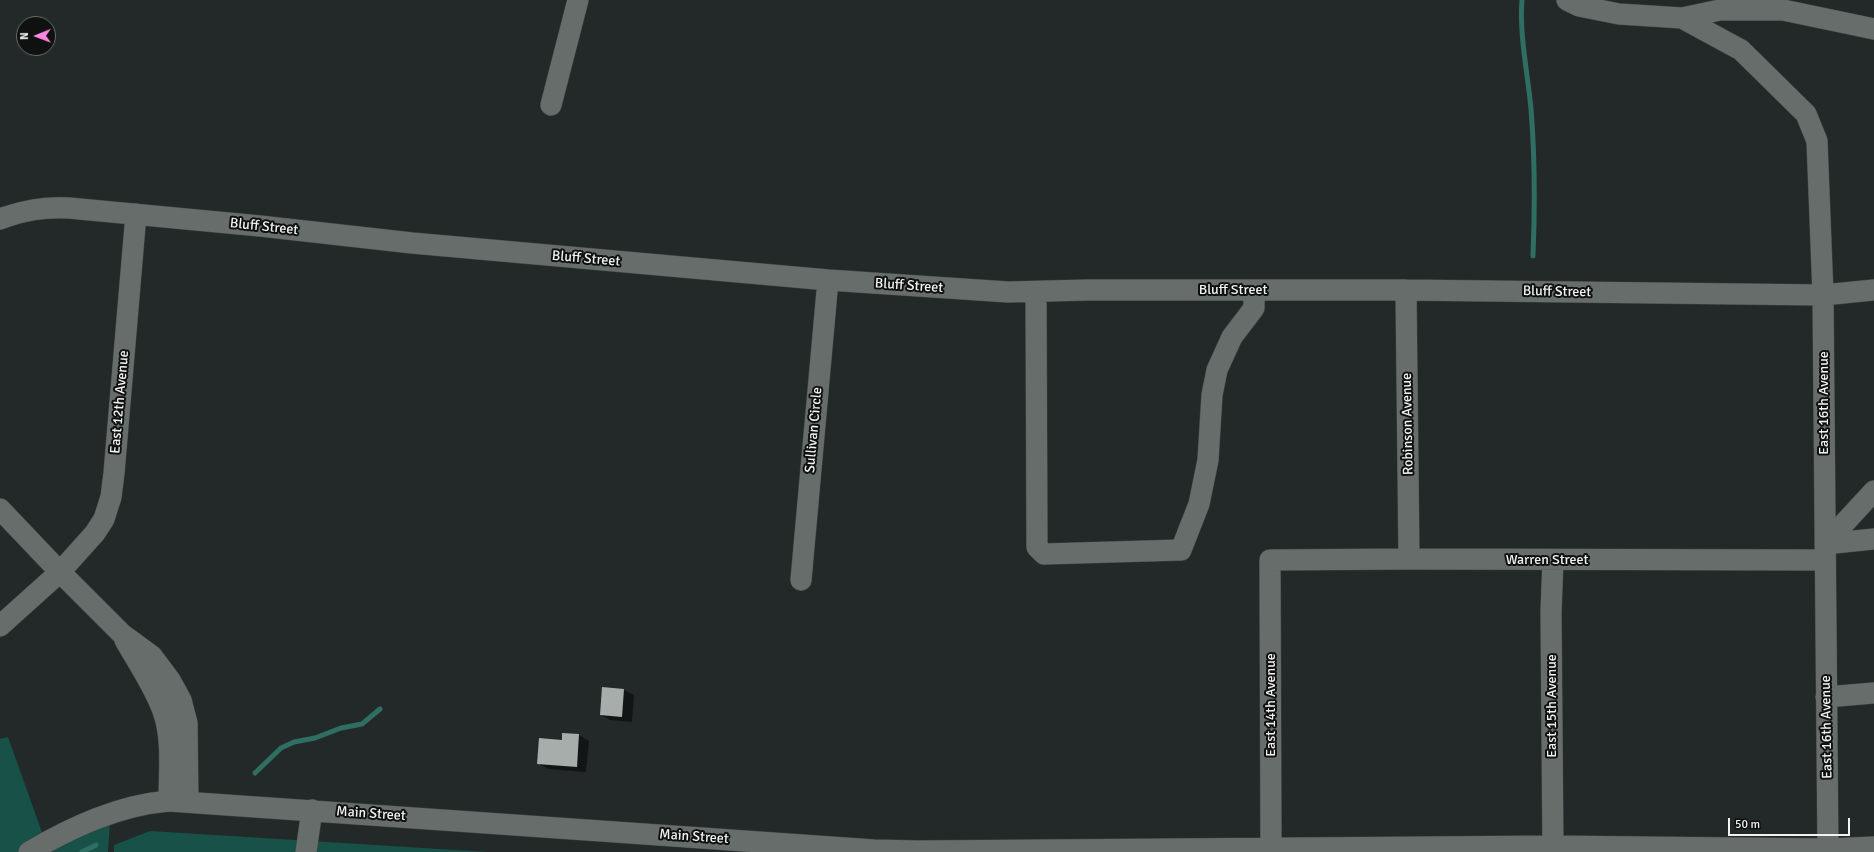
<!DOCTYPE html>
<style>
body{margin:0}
#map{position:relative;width:1874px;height:852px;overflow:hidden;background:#232928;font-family:Signika,sans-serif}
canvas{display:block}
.north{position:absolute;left:16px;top:16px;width:40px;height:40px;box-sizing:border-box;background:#0f1110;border:1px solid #696b6a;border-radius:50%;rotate:269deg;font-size:11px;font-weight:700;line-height:16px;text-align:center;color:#f0f3f2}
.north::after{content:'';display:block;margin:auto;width:14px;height:18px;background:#fd86e3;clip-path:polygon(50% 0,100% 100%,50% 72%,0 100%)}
.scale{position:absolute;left:1728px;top:818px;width:122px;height:18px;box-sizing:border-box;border:2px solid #f0f3f2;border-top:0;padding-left:5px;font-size:12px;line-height:14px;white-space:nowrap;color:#f0f3f2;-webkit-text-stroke:3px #0f1110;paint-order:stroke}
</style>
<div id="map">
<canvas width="1874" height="852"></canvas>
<div class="north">N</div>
<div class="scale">50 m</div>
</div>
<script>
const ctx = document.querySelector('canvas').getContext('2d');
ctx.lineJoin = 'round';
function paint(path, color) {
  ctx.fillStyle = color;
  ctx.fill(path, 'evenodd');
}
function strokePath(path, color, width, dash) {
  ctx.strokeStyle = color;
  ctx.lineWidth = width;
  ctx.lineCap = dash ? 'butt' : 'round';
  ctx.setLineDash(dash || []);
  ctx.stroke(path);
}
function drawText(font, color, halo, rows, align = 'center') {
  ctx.font = font + ' Signika,sans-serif';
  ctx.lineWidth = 4;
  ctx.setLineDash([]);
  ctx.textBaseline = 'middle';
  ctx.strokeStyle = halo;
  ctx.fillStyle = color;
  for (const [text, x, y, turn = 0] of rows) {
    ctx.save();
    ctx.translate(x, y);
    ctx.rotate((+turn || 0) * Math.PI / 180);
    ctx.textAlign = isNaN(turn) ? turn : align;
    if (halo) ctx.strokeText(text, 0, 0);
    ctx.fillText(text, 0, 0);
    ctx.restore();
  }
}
const green = new Path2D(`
 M8 737 49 852 110 822 108 852H0V739Z
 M150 831 488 852H114V845Z`);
const shadow = new Path2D(`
 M603 688 624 690 634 695 632 722 610 720 601 715Z
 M579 735 589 741 586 772 548 769 538 763 563 741Z`);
const stream = new Path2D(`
 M1522 0C1519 34 1528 75 1531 109 1535 158 1535 207 1533 256
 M255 773 281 748 294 742 315 738 341 728 362 724 380 709
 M82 852 96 845`);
const building = new Path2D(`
 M602 687 624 689 622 717 600 715Z
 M562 733 579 734 577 767 537 764 539 738 562 740Z`);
const minor = new Path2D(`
 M1567 0 1579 6 1619 14 1682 18 1720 10H1783L1874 29
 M1682 18 1741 50 1806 114 1817 141 1823 295 1828 852
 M551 105 578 0
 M0 219C25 210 43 207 69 208L260 226 412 243 828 280 1008 292 1088 290H1406L1823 295 1874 290
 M1406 290 1409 559
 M1036 292 1037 547 1044 554 1181 550 1199 504 1208 460 1212 395 1217 370 1232 337 1254 308V290
 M0 509 60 572 122 634 152 656 170 680 181 700 187 723 188 801
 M1825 544 1874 491
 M1825 544 1874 539
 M1553 560 1551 612 1553 852
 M801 580 828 280
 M0 626 60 572 95 533 104 519 111 497 114 473 136 214
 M125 640C138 663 154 686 163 711 173 739 169 772 169 801
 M1826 697 1874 693
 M1271 849 1270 560 1409 559 1825 560
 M29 852C72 827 119 805 169 801L874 850 919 851 1553 846 1828 849 1874 847
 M306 852 312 810`);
const streetNames = [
 ["Bluff Street",264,227,6],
 ["Bluff Street",586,259,5],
 ["Bluff Street",909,286,4],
 ["Bluff Street",1233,290],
 ["Bluff Street",1557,292,1],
 ["East 12th Avenue",120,402,-85],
 ["East 16th Avenue",1824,403,-90],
 ["Robinson Avenue",1408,424,-91],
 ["Sullivan Circle",814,430,-85],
 ["Warren Street",1547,560],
 ["East 14th Avenue",1271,705,-90],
 ["East 15th Avenue",1552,706,-90],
 ["East 16th Avenue",1827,727,-91],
 ["Main Street",371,814,4],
 ["Main Street",694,837,4]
];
paint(green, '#175147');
paint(shadow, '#0007');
strokePath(stream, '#2f6e63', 5);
paint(building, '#a6adab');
strokePath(minor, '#3e4442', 22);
strokePath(minor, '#666d6b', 21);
drawText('14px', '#f0f3f2', '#0f1110', streetNames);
</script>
